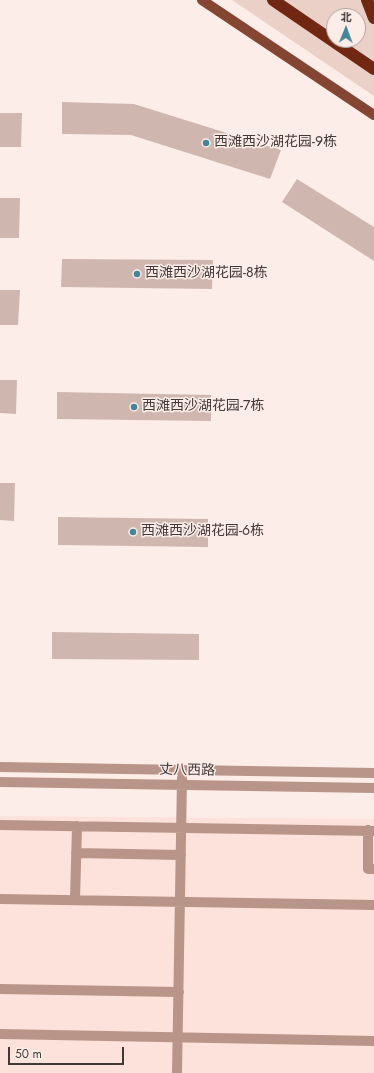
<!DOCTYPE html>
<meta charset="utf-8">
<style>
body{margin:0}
#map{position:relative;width:374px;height:1073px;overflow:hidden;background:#fcede9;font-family:Jost,"Noto Sans SC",sans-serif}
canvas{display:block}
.north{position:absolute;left:326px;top:8px;width:40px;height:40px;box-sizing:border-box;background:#fcede9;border:1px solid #b2a5a1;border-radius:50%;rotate:1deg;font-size:11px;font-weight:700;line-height:16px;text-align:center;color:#423936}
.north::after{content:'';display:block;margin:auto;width:14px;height:18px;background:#458598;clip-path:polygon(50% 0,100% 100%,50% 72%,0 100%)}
.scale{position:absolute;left:8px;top:1047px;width:116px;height:18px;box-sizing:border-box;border:2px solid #423936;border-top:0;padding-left:5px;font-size:12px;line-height:14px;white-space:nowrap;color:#423936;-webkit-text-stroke:3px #fcede9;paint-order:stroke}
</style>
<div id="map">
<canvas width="374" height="1073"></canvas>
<div class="north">北</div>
<div class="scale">50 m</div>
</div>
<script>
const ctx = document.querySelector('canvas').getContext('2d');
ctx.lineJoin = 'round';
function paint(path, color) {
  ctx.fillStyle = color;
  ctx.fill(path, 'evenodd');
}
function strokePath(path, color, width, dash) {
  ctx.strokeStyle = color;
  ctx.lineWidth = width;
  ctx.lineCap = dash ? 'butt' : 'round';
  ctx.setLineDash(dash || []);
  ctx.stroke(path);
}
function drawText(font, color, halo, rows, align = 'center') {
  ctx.font = font + ' Jost,"Noto Sans SC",sans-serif';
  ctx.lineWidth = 3;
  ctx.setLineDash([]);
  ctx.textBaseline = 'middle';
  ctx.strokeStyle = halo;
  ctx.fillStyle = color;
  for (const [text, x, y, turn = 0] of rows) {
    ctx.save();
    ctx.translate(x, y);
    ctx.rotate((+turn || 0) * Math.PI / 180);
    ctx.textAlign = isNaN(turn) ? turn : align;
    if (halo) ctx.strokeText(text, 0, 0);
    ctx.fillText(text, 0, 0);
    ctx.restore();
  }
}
const built = new Path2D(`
 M0 816 374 819V1073H0Z`);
const green = new Path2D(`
 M232 0H374V96ZM334 16H358V40H334Z`);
const building = new Path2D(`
 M62 102 134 104 281 150 270 179 131 135 62 134Z
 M0 113H22L21 147H0Z
 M297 179 374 227V261L282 202Z
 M0 198H20L19 238H0Z
 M62 259 213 260 212 289 61 287Z
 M0 290H20L18 325H0Z
 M0 380H17L16 414 0 413Z
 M57 392 211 395V421L57 419Z
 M0 483H15L14 521 0 520Z
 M58 517 208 519V547L58 545Z
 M52 632 199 634V660L52 659Z`);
const minor = new Path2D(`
 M0 767 374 773
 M0 782 374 788
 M0 825 374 831
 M368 830V869H374
 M76 853 181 855
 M0 899 374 905
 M75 900 77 826
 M0 989 179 992
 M0 1034 374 1041
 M177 1073 182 778`);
const major = new Path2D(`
 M202 0 374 115`);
const highway = new Path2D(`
 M273 0 374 69
 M367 0 374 18`);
const markers = [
 [206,143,4,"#458598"],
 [137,274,4,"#458598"],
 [134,407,4,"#458598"],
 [133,532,4,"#458598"]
];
const poiNames = [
 ["西滩西沙湖花园-9栋",214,143],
 ["西滩西沙湖花园-8栋",145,274],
 ["西滩西沙湖花园-7栋",142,407],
 ["西滩西沙湖花园-6栋",141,532]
];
const streetNames = [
 ["丈八西路",187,771,1]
];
paint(built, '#fce2da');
paint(green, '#ebd0c8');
paint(building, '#cfb7b0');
strokePath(minor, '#b99489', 10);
strokePath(major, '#844633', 10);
strokePath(highway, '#702812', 12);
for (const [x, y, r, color] of markers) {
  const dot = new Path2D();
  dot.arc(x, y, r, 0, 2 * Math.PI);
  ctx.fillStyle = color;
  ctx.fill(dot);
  strokePath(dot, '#fcede9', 1.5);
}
drawText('14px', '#423936', '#fcede9', poiNames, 'left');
drawText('14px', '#423936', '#fcede9', streetNames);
</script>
